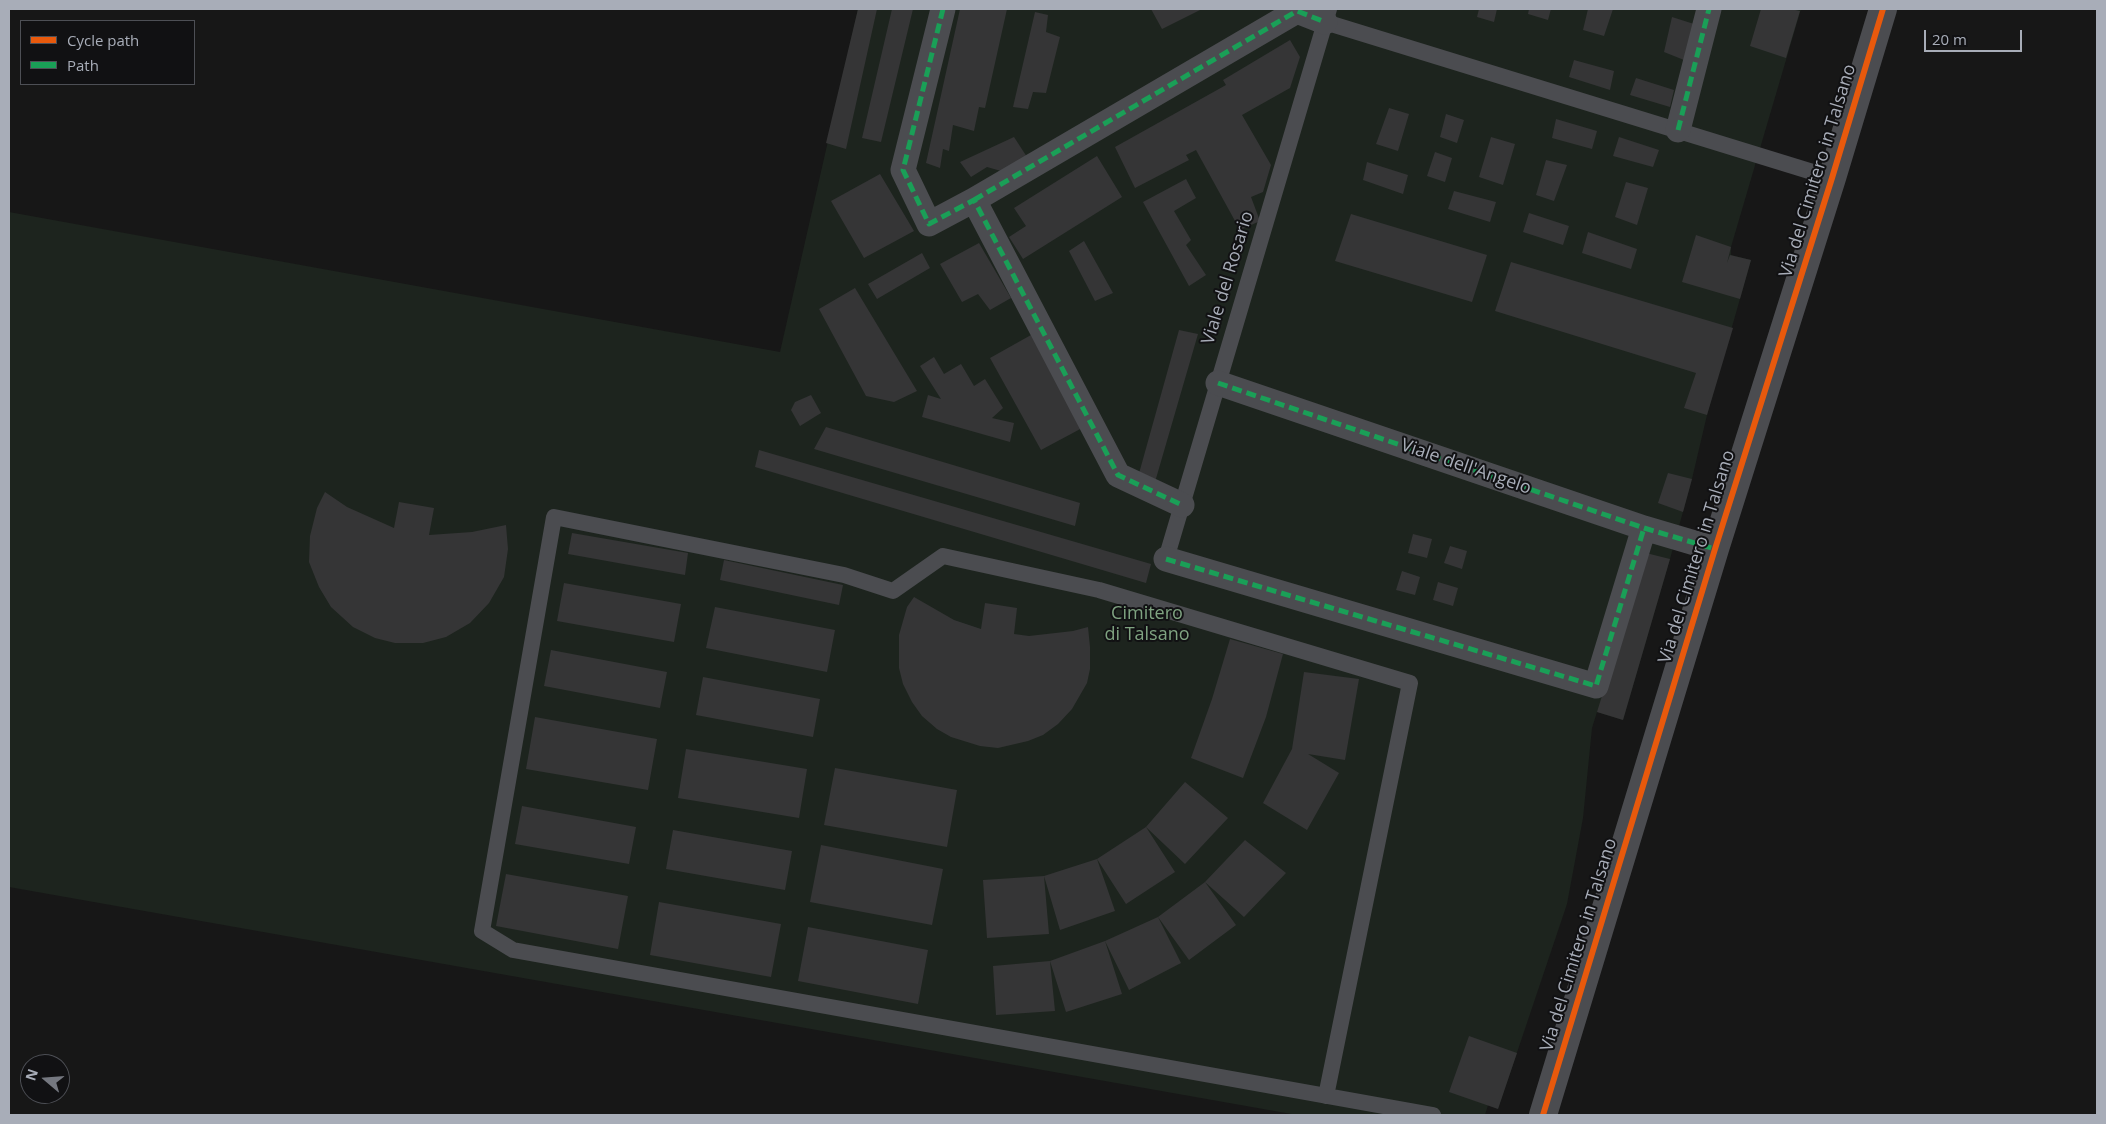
<!DOCTYPE html>
<style>
body{margin:0}
#map{position:relative;width:2106px;height:1124px;overflow:hidden;background:#171717;font-family:"Open Sans",sans-serif}
canvas{display:block}
.frame{position:absolute;inset:0;border:10px solid #a8adb8;pointer-events:none}
.legend{position:absolute;left:20px;top:20px;width:175px;height:65px;box-sizing:border-box;background:#111113;border:1px solid #4d4f55;margin:0;padding:6px 9px;list-style:none;font-size:15px;color:#a8adb8}
.legend li{display:flex;align-items:center;gap:10px;height:25px}
.legend b{width:25px;border:1px solid #4d4f55}
.north{position:absolute;left:20px;top:1054px;width:50px;height:50px;box-sizing:border-box;background:#111113;border:1px solid #4d4f55;border-radius:50%;rotate:288deg;font-size:14px;font-weight:700;line-height:20px;text-align:center;color:#a8adb8}
.north::after{content:'';display:block;margin:auto;width:18px;height:22px;background:#757880;clip-path:polygon(50% 0,100% 100%,50% 72%,0 100%)}
.scale{position:absolute;left:1924px;top:30px;width:98px;height:22px;box-sizing:border-box;border:2px solid #a8adb8;border-top:0;padding-left:6px;font-size:15px;line-height:18px;white-space:nowrap;color:#a8adb8;-webkit-text-stroke:4px #111113;paint-order:stroke}
</style>
<div id="map">
<canvas width="2106" height="1124"></canvas>
<div class="frame"></div>
<ul class="legend">
<li><b style="height:6px;background:#e8590c"></b>Cycle path</li>
<li><b style="height:6px;background:#1a9f57"></b>Path</li>
</ul>
<div class="north">N</div>
<div class="scale">20 m</div>
</div>
<script>
const ctx = document.querySelector('canvas').getContext('2d');
ctx.lineJoin = 'round';
function paint(path, color) {
  ctx.fillStyle = color;
  ctx.fill(path, 'evenodd');
}
function strokePath(path, color, width, dash) {
  ctx.strokeStyle = color;
  ctx.lineWidth = width;
  ctx.lineCap = dash ? 'butt' : 'round';
  ctx.setLineDash(dash || []);
  ctx.stroke(path);
}
function drawText(font, color, halo, rows, align = 'center') {
  ctx.font = font + ' "Open Sans",sans-serif';
  ctx.lineWidth = 4;
  ctx.setLineDash([]);
  ctx.textBaseline = 'middle';
  ctx.strokeStyle = halo;
  ctx.fillStyle = color;
  for (const [text, x, y, turn = 0] of rows) {
    ctx.save();
    ctx.translate(x, y);
    ctx.rotate((+turn || 0) * Math.PI / 180);
    ctx.textAlign = isNaN(turn) ? turn : align;
    if (halo) ctx.strokeText(text, 0, 0);
    ctx.fillText(text, 0, 0);
    ctx.restore();
  }
}
const green = new Path2D(`
 M858 9H1801L1731 247V255L1751 260 1707 415 1692 479 1670 559 1623 720 1597 712 1592 728 1583 818 1567 904 1498 1109 1488 1105 1485 1115H1297L9 887V212L780 352Z`);
const building = new Path2D(`
 M858 9H877L846 149 826 143Z
 M892 9H913L881 142 862 138Z
 M960 9H1007L985 108 979 107 974 131 953 125 949 151 943 149 940 168 926 163Z
 M1151 9H1199L1200 10 1162 29Z
 M1479 9H1497L1494 22 1477 17Z
 M1529 9H1551L1548 20 1528 14Z
 M1588 9H1613L1604 36 1583 30Z
 M1761 9H1791L1800 11 1786 58 1750 46Z
 M1035 12 1048 15 1046 32 1060 37 1046 93 1033 92 1028 109 1013 107Z
 M1672 17 1694 24 1684 60 1664 52Z
 M1290 40 1300 57 1290 88 1242 115 1271 165 1263 192 1251 197 1260 221 1240 230 1196 150 1186 155 1189 160 1135 188 1115 147 1226 85 1223 80Z
 M1574 60 1614 71 1610 90 1569 77Z
 M1636 78 1674 90 1670 107 1630 95Z
 M1389 108 1409 114 1398 151 1376 144Z
 M1446 114 1464 120 1457 143 1440 137Z
 M1556 119 1597 131 1592 149 1552 138Z
 M1014 137 1027 157 1001 171 987 167 971 177 960 162Z
 M1491 137 1515 144 1503 185 1479 177Z
 M1619 137 1659 150 1653 167 1613 156Z
 M1435 152 1452 158 1445 182 1427 176Z
 M1097 156 1122 197 1023 259 1009 237 1026 226 1014 208Z
 M1546 160 1567 165 1554 201 1536 195Z
 M1367 162 1408 175 1403 194 1363 180Z
 M880 174 914 231 864 258 831 201Z
 M1186 179 1196 198 1174 211 1191 240 1186 245 1206 275 1189 286 1143 202Z
 M1626 182 1648 188 1637 225 1615 217Z
 M1454 191 1496 202 1490 222 1448 209Z
 M1529 213 1569 226 1563 245 1523 232Z
 M1351 214 1487 255 1472 302 1335 261Z
 M1588 232 1637 249 1631 269 1582 253Z
 M1696 235 1731 247 1727 263 1730 255 1751 260 1740 299 1682 282Z
 M1084 241 1113 293 1095 301 1069 251Z
 M979 243 1011 298 990 310 978 294 962 302 940 264Z
 M922 253 930 268 877 299 868 284Z
 M1511 262 1733 328 1707 415 1684 408 1696 373 1495 311Z
 M855 288 917 391 894 402 866 396 819 309Z
 M1179 330 1198 334 1155 482 1138 477Z
 M1031 335 1084 427 1041 450 990 358Z
 M934 357 944 374 961 364 974 386 985 379 1003 408 992 418 1014 423 1010 442 922 417 928 395 941 399 920 366Z
 M811 395 821 413 800 426 791 410 795 402Z
 M826 427 1080 503 1075 526 814 449Z
 M759 450 1151 564 1146 583 755 467Z
 M1668 473 1692 479 1683 512 1658 503Z
 M325 492 347 507 394 528 399 502 434 508 429 535 472 532 506 525 508 549 504 577 489 603 470 623 446 637 423 643H395L375 638 353 627 331 607 319 587 309 562 310 536 317 508Z
 M572 533 688 553 685 575 568 554Z
 M1413 534 1432 539 1427 558 1408 553Z
 M1450 546 1467 551 1462 569 1444 563Z
 M1646 553 1670 559 1623 720 1597 712Z
 M724 560 843 585 839 605 720 580Z
 M1402 571 1420 577 1415 595 1396 590Z
 M1438 582 1458 588 1453 606 1433 600Z
 M564 583 681 604 674 642 557 621Z
 M914 597 954 620 981 629 985 603 1017 608 1014 634 1029 636 1073 631 1088 627 1090 647V669L1087 683 1072 709 1058 724 1043 735 1028 741 998 748 980 746 951 737 937 729 922 716 912 702 903 684 899 668V635L907 607Z
 M715 607 835 630 827 672 706 648Z
 M1230 639 1283 654 1266 717 1243 778 1191 758 1212 699Z
 M551 650 667 672 660 708 544 686Z
 M1304 672 1359 679 1345 760 1308 754 1339 773 1307 830 1263 803 1292 749Z
 M703 677 820 699 813 737 696 715Z
 M535 717 657 739 648 790 526 769Z
 M686 749 807 769 799 818 678 798Z
 M835 768 957 790 947 847 824 825Z
 M1185 782 1228 818 1185 864 1146 827Z
 M522 806 636 827 629 864 515 844Z
 M1146 827 1175 872 1126 904 1097 859 1115 911 1060 930 1044 876 1049 934 987 938 983 880 1044 876 1097 859Z
 M673 830 792 851 785 890 666 869Z
 M1245 840 1286 873 1244 917 1205 882 1236 925 1189 960 1158 917 1181 963 1129 990 1105 941 1158 917 1205 882Z
 M821 845 943 869 932 925 810 902Z
 M506 874 628 896 618 949 496 926Z
 M659 902 781 924 771 977 650 955Z
 M808 927 928 950 918 1004 798 981Z
 M1105 941 1122 994 1066 1012 1050 961 1055 1011 996 1015 993 966 1050 961Z
 M1469 1036 1517 1053 1498 1109 1449 1092Z`);
const service = new Path2D(`
 M1325 22 1832 178
 M1166 559 1329 9
 M1326 1096 1410 683 1099 590 943 556 893 591 844 575 554 517 482 931 513 950 1433 1115`);
const pedestrian = new Path2D(`
 M943 9 903 170 929 224 974 200 1118 475 1182 505
 M1678 130 1709 9
 M974 200 1297 11 1325 22
 M1218 383 1644 528 1715 549
 M1166 559 1596 686 1644 528`);
const minor = new Path2D(`
 M1543 1115 1715 549 1832 178 1883 9`);
const quiet = new Path2D(`
 M943 9 903 170 929 224 974 200 1118 475 1182 505
 M1678 130 1709 9
 M974 200 1297 11 1325 22
 M1218 383 1644 528 1715 549
 M1166 559 1596 686 1644 528`);
const cycleway = new Path2D(`
 M1543 1115 1715 549 1832 178 1883 9`);
const streetNames = [
 ["Via del Cimitero in Talsano",1818,171,-73],
 ["Viale del Rosario",1228,278,-73],
 ["Viale dell'Angelo",1466,467,19],
 ["Via del Cimitero in Talsano",1697,557,-73],
 ["Via del Cimitero in Talsano",1579,945,-73]
];
const parkNames = [
 ["Cimitero",1147,614],
 ["di Talsano",1147,635]
];
paint(green, '#1d241e');
paint(building, '#353536');
strokePath(service, '#4b4c50', 16);
strokePath(pedestrian, '#4b4c50', 25);
strokePath(minor, '#4b4c50', 28);
strokePath(quiet, '#1a9f57', 5, [10, 5]);
strokePath(cycleway, '#e8590c', 6);
drawText('18px', '#a8adb8', '#111113', streetNames);
drawText('18px', '#7fa381', '#111113', parkNames);
</script>
